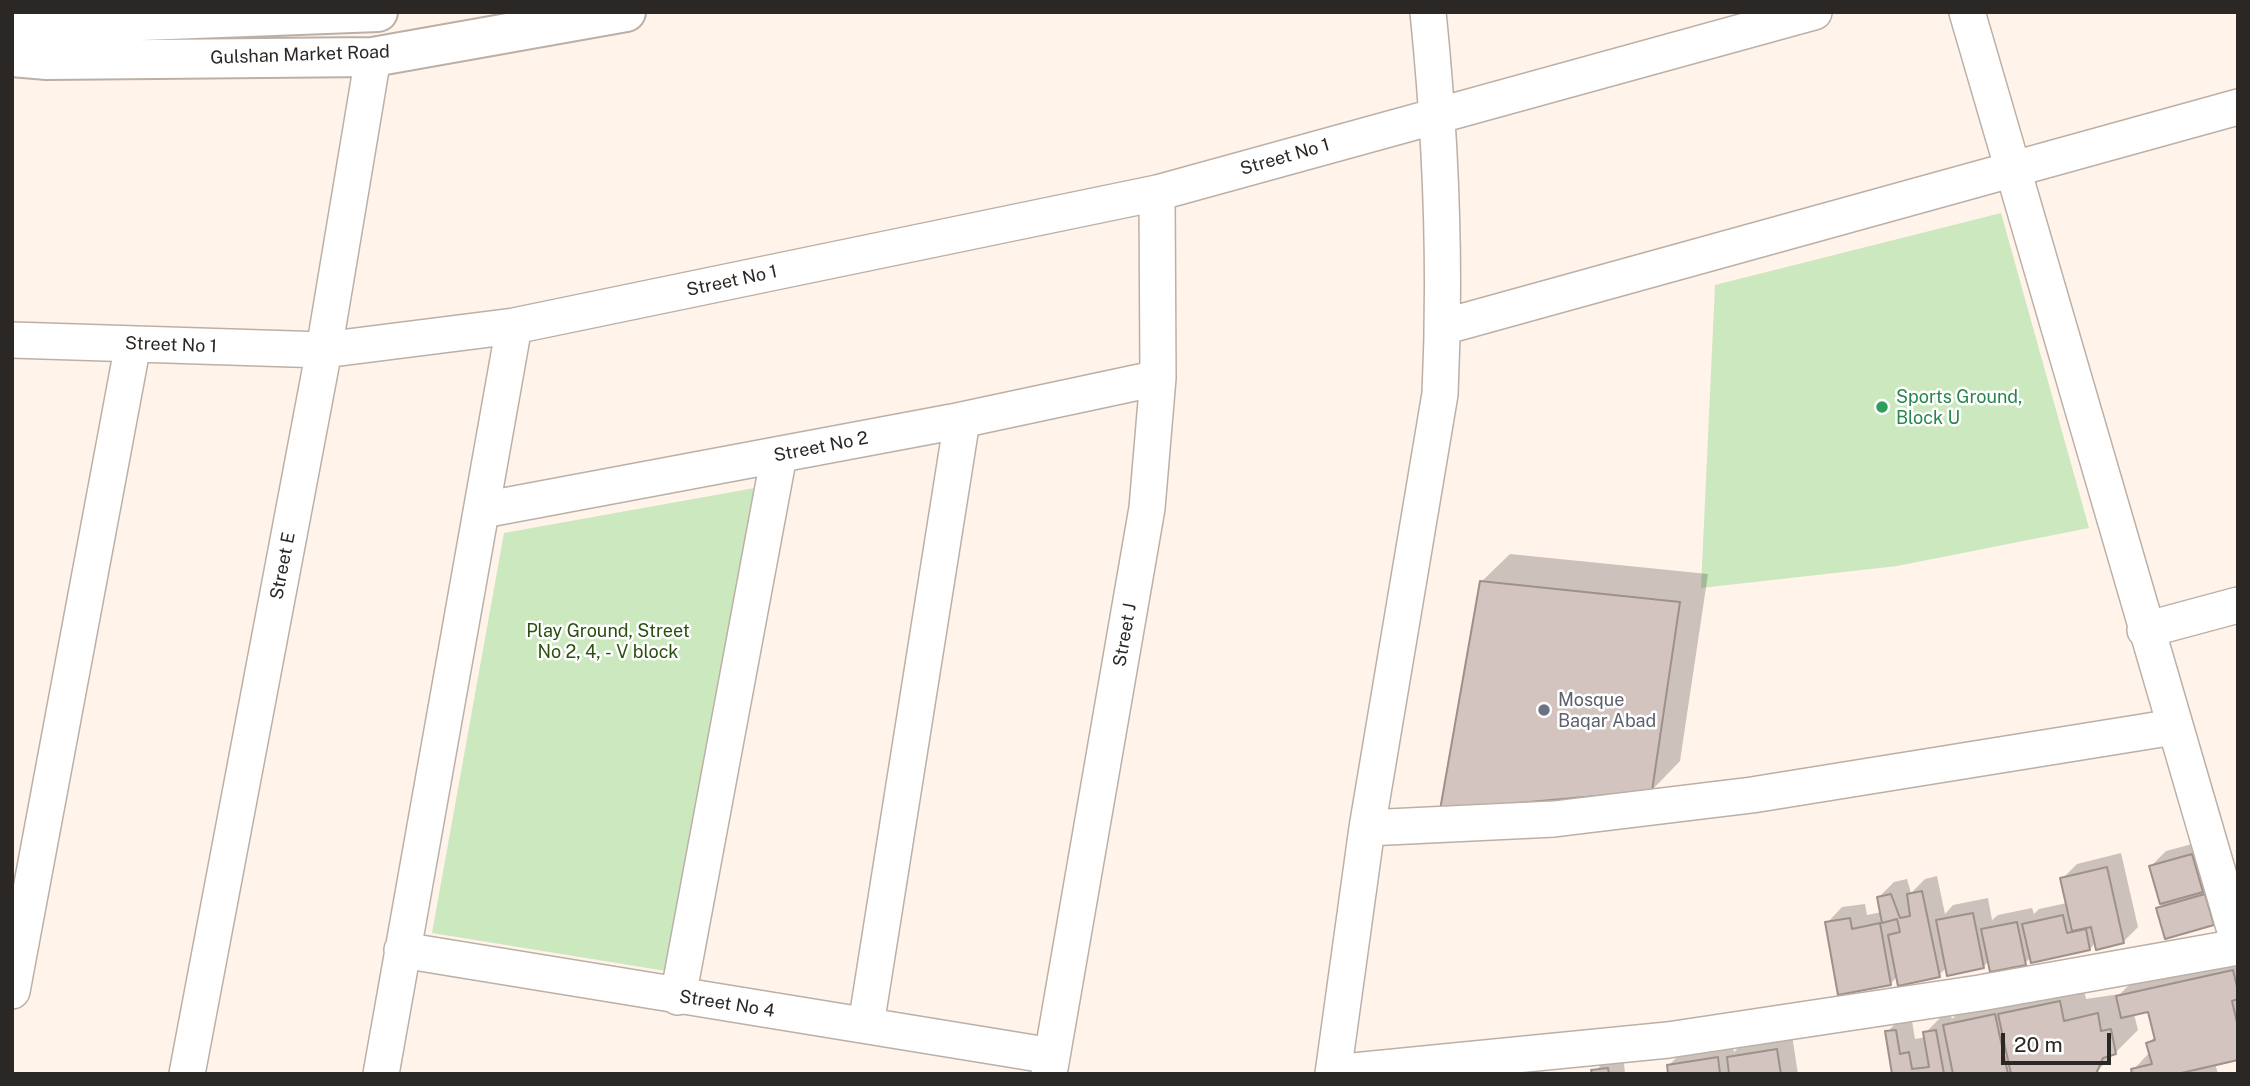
<!DOCTYPE html>
<style>
body{margin:0}
#map{position:relative;width:2250px;height:1086px;overflow:hidden;background:#fff3ea;font-family:"Public Sans",sans-serif}
canvas{display:block}
.frame{position:absolute;inset:0;border:14px solid #2b2724;pointer-events:none}
.scale{position:absolute;left:2001px;top:1033px;width:110px;height:32px;box-sizing:border-box;border:4px solid #2b2724;border-top:0;padding-left:9px;font-size:21px;line-height:24px;white-space:nowrap;color:#2b2724;-webkit-text-stroke:5px #fff;paint-order:stroke}
</style>
<div id="map">
<canvas width="2250" height="1086"></canvas>
<div class="frame"></div>
<div class="scale">20 m</div>
</div>
<script>
const ctx = document.querySelector('canvas').getContext('2d');
ctx.lineJoin = 'round';
function paint(path, color) {
  ctx.fillStyle = color;
  ctx.fill(path, 'evenodd');
}
function strokePath(path, color, width, dash) {
  ctx.strokeStyle = color;
  ctx.lineWidth = width;
  ctx.lineCap = dash ? 'butt' : 'round';
  ctx.setLineDash(dash || []);
  ctx.stroke(path);
}
function drawText(font, color, halo, rows, align = 'center') {
  ctx.font = font + ' "Public Sans",sans-serif';
  ctx.lineWidth = 5;
  ctx.setLineDash([]);
  ctx.textBaseline = 'middle';
  ctx.strokeStyle = halo;
  ctx.fillStyle = color;
  for (const [text, x, y, turn = 0] of rows) {
    ctx.save();
    ctx.translate(x, y);
    ctx.rotate((+turn || 0) * Math.PI / 180);
    ctx.textAlign = isNaN(turn) ? turn : align;
    if (halo) ctx.strokeText(text, 0, 0);
    ctx.fillText(text, 0, 0);
    ctx.restore();
  }
}
const green = new Path2D(`
 M2001 213 2089 528 1897 566 1701 588 1715 285Z
 M760 487 672 972 432 933 504 533Z`);
const shadow = new Path2D(`
 M1510 554 1708 574 1680 761 1652 790 1481 582Z
 M2207 840 2228 908 2213 923 2158 908 2162 905 2151 866 2166 851Z
 M2121 853 2138 927 2123 942H2096L2090 949 2031 957 2025 963 1989 961 1983 967H1947L1939 975 1898 976 1891 983 1827 923 1842 907 1865 904 1867 915 1882 912 1879 897 1894 882 1907 879 1911 893 1925 879 1937 876 1945 914 1953 905 1988 898 1992 920 1998 915 2032 908 2034 914 2039 909 2067 903 2062 879 2077 864Z
 M2238 952V1058L2215 1063 2218 1074H2190L2196 1068 2133 1070 2150 1052 2148 1043 2156 1036 2150 1010 2134 1014 2138 1030 2095 1073 1894 1074 1887 1032 1902 1017 1911 1015 1915 1039 1926 1037 1925 1033 1940 1018 1951 1016 1952 1019 1960 1011 2082 980 2086 999 2120 994 2140 974Z
 M1792 1035 1798 1074H1670L1669 1065 1684 1050 1732 1043 1734 1052 1744 1042Z
 M1623 1053 1625 1074H1594L1608 1055Z`);
const building = new Path2D(`
 M1480 581 1680 602 1652 791 1440 810Z
 M2192 854 2203 892 2160 904 2149 866Z
 M2107 867 2124 943 2096 950 2091 927 2072 931 2060 878Z
 M1922 891 1940 977 1898 986 1888 935 1900 932 1897 919 1882 923 1877 897 1891 894 1900 918 1910 916 1907 894Z
 M2205 894 2214 925 2165 939 2156 908Z
 M1973 913 1984 968 1947 976 1936 920Z
 M2063 915 2067 933 2086 929 2090 950 2031 963 2022 924Z
 M1850 918 1852 929 1880 923 1891 985 1838 995 1825 922Z
 M2017 922 2026 965 1990 972 1981 929Z
 M2233 970 2238 991V999L2232 1001 2238 1027V1060L2177 1074H2132L2131 1069 2152 1064 2146 1043 2155 1040 2148 1012 2121 1018 2116 996Z
 M2060 1001 2064 1021 2098 1013 2101 1031 2111 1029 2116 1054 2103 1058 2096 1074H2011L1998 1014Z
 M1995 1014 2008 1074H1953L1943 1025Z
 M1896 1030 1900 1054 1909 1052 1912 1069 1929 1067 1923 1032 1936 1030 1944 1074H1892L1885 1031Z
 M1777 1049 1781 1074H1729L1727 1057Z
 M1718 1057 1720 1074H1668L1667 1065Z
 M1608 1068 1609 1074H1592L1591 1070Z`);
const street = new Path2D(`
 M1967 12 2238 941
 M1443 327 2238 107
 M12 340 324 350 514 326 1157 193 1814 12
 M483 510 952 422 1158 378
 M2145 630 2238 605
 M1367 828 1554 819 1752 795 2174 727
 M402 950 1052 1056
 M12 991 133 344
 M678 997 779 455
 M866 1025 962 420
 M1333 1073 1668 1040 1980 993 2238 947
 M187 1074 324 350 373 57
 M381 1074 514 326
 M1049 1074 1147 508 1158 378 1157 193
 M1333 1074 1367 828 1440 394C1446 267 1441 139 1428 12`);
const secondary = new Path2D(`
 M12 26 378 12
 M12 57 47 60 373 57 626 12`);
const markers = [
 [1882,407,7,"#2e9e5b"],
 [1544,710,7,"#6b7280"]
];
const streetNames = [
 ["Gulshan Market Road",300,55,-2],
 ["Street No 1",1285,157,-16],
 ["Street No 1",732,281,-12],
 ["Street No 1",171,345,2],
 ["Street No 2",821,447,-11],
 ["Street E",283,566,-79],
 ["Street J",1125,635,-80],
 ["Street No 4",727,1004,9]
];
const leisureNames = [
 ["Sports Ground,",1896,397],
 ["Block U",1896,418]
];
const parkNames = [
 ["Play Ground, Street",608,631],
 ["No 2, 4, - V block",608,652]
];
const worshipNames = [
 ["Mosque",1558,700],
 ["Baqar Abad",1558,721]
];
paint(green, '#cce8be');
paint(shadow, '#0003');
paint(building, '#d3c4bf');
strokePath(building, '#9e908b', 2);
strokePath(street, '#bbb0a7', 38);
strokePath(secondary, '#bbb0a7', 42);
strokePath(street, '#fff', 35);
strokePath(secondary, '#fff', 38);
for (const [x, y, r, color] of markers) {
  const dot = new Path2D();
  dot.arc(x, y, r, 0, 2 * Math.PI);
  ctx.fillStyle = color;
  ctx.fill(dot);
  strokePath(dot, '#fff', 2.5);
}
drawText('18px', '#2b2724', '#fff', streetNames);
drawText('18px', '#27864d', '#fff', leisureNames, 'left');
drawText('18px', '#2a4f0e', '#fff', parkNames);
drawText('18px', '#5b616d', '#fff', worshipNames, 'left');
</script>
